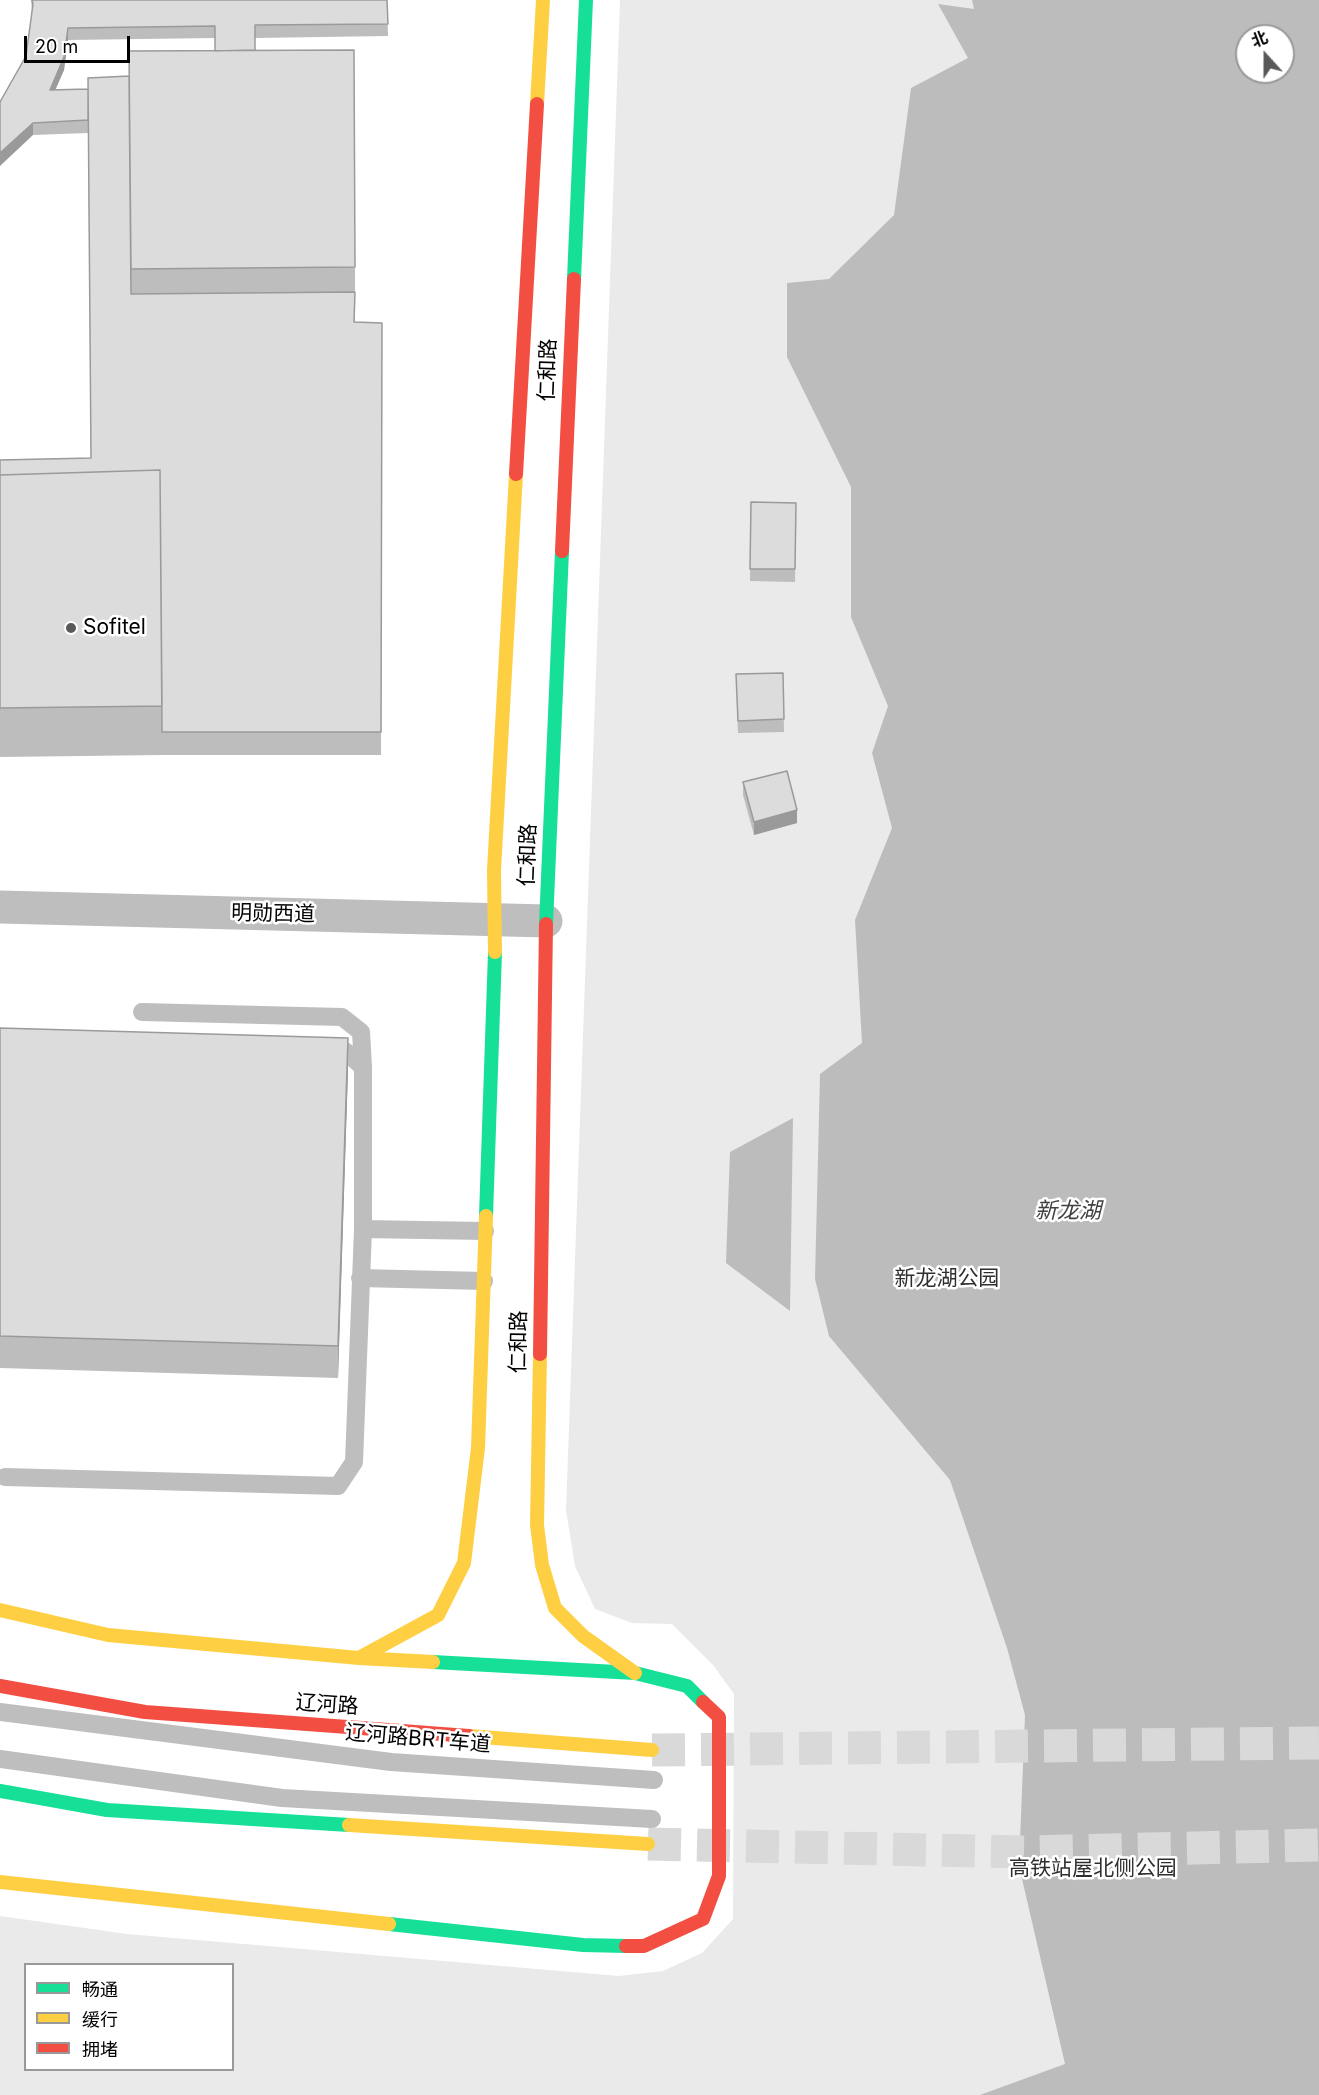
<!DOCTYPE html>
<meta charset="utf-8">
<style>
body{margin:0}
#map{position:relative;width:1319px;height:2095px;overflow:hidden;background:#fff;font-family:Inter,"Noto Sans SC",sans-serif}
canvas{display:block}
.legend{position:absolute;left:24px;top:1963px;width:210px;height:108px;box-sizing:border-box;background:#fff;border:2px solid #999;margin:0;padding:8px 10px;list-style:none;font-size:18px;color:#000}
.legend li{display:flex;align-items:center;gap:12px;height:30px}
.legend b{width:30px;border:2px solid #999}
.north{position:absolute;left:1235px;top:24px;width:60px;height:60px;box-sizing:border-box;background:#fff;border:2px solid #999;border-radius:50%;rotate:339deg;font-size:16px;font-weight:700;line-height:24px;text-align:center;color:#000}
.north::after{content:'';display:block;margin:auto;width:21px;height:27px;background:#595959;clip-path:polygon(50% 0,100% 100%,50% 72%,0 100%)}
.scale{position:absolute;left:24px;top:36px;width:106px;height:27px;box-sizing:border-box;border:3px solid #000;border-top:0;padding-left:8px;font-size:18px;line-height:21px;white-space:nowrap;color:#000;-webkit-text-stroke:4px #fff;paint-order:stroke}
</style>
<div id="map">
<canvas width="1319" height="2095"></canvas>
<ul class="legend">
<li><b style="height:8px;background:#16e098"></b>畅通</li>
<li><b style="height:8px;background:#ffcf43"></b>缓行</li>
<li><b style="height:8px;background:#f24e42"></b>拥堵</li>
</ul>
<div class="north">北</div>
<div class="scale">20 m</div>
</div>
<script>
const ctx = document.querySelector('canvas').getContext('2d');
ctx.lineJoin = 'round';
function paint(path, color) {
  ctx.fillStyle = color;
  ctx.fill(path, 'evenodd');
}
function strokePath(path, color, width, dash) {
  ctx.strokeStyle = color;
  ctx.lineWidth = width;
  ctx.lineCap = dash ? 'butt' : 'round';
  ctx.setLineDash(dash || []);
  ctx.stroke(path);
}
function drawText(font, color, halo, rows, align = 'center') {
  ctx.font = font + ' Inter,"Noto Sans SC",sans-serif';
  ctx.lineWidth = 5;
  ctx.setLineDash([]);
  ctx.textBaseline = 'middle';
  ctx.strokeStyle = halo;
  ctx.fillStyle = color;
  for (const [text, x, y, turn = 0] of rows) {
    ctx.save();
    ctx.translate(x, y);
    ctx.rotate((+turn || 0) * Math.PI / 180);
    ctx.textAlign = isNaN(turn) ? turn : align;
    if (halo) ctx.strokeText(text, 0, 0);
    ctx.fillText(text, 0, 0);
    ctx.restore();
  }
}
const green = new Path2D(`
 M620 0H1319V2095H0V1916L127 1934 619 1976 663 1971 702 1953 733 1919 734 1694 713 1665 672 1624 632 1623 595 1609 575 1566 566 1510ZM1247 36H1283V72H1247ZM26 1964H232V2070H26Z`);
const water = new Path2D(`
 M972 0H1319V2095H980L1065 2064 1019 1866 1025 1715 1007 1648 950 1480 829 1336 815 1279 820 1074 862 1043 855 920 892 828 872 753 888 706 851 617V487L787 357V283L829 279 894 215 911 88 968 58 938 4 974 9ZM1247 36H1283V72H1247Z
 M793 1118 790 1311 726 1263 730 1152Z`);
const primaryTunnel = new Path2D(`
 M652 1750 1319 1743
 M648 1844 1025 1852 1319 1845`);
const lane = new Path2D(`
 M142 1012 342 1017 361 1032 363 1067
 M363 1229 485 1231
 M360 1278 484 1281
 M5 1477 338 1486 354 1462 363 1229V1067L345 1051 326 1050
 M0 1712 391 1762 654 1780
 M0 1759 282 1798 652 1819`);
const street = new Path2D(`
 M0 907 546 921`);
const fast = new Path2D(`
 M574 279 586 0
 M546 924 562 551
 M486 1216 495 952
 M433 1662 635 1673 687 1686 703 1702
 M0 1791 107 1810 349 1825
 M389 1924 583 1945 626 1946`);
const slow = new Path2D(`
 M537 104 543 0
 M495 952 494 870 516 474
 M540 1354 537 1525 542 1565 555 1608 583 1636 635 1673
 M0 1610 108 1635 359 1658 433 1662
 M359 1658 438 1615 464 1563 478 1448 486 1216
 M469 1736 652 1750
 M349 1825 648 1844
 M0 1882 389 1924`);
const jam = new Path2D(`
 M516 474 537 104
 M562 551 574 279
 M540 1354 546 924
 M0 1686 145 1712 469 1736
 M626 1946H644L703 1919 719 1876V1717L703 1702`);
const wall = new Path2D(`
 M31 0H387L388 36 255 38V50L355 267V322L382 323 381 755H162L0 757V460L91 458 88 133 33 135 26 56 32 10ZM215 38V51L88 89 55 90 64 70 68 40Z
 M751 502 796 503 795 582 750 581Z
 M783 673 784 732 738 733 736 674Z
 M743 782 797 823 754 835 743 795Z
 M0 1028 348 1070 338 1378 0 1368Z`);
const shadedWall = new Path2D(`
 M68 28V40L64 70 50 102V90Z
 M33 123V135L0 166V153Z
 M797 810V823L754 835V822Z
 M348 1038V1070L338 1378V1346Z`);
const building = new Path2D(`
 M32 0H387L388 24 255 25V50L215 51V26L68 28 64 57 50 90 88 89V120L33 123 0 153V102L26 56 33 4Z
 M354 50 355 267 131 269 129 51Z
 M129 76 131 294 355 292 354 322 382 323 381 732H162L160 470 0 475V460L91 458 88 78Z
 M160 470 162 706 0 708V475Z
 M751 502 796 503 795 569H750Z
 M783 673 784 719 738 721 736 674Z
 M787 771 797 810 754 822 743 782Z
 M0 1028 348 1038 338 1346 0 1336Z`);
const markers = [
 [71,628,6,"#595959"]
];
const streetNames = [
 ["仁和路",548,370,-88],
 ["仁和路",528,855,-88],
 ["明勋西道",273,914,1],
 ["仁和路",519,1342,-89],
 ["辽河路",327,1705,4],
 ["辽河路BRT车道",418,1739,5]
];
const poiNames = [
 ["Sofitel",83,628]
];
const parkNames = [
 ["新龙湖公园",947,1279],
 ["高铁站屋北侧公园",1093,1869]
];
const waterNames = [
 ["新龙湖",1068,1211]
];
paint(green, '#eaeaea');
paint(water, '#bcbcbc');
strokePath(primaryTunnel, '#d9d9d9', 33, [33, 16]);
strokePath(lane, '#bebebe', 18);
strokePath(street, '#bebebe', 33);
strokePath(fast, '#16e098', 14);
strokePath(slow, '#ffcf43', 14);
strokePath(jam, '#f24e42', 14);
paint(wall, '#bdbdbd');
paint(shadedWall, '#9a9a9a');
paint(building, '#dcdcdc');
strokePath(building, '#9a9a9a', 1.5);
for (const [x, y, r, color] of markers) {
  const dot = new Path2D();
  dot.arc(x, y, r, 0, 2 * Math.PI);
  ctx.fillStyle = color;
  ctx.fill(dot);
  strokePath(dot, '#fff', 2);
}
drawText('21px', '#000', '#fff', streetNames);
drawText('21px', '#000', '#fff', poiNames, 'left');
drawText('21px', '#2f2f2f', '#fff', parkNames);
drawText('italic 22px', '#404040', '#fff', waterNames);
</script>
